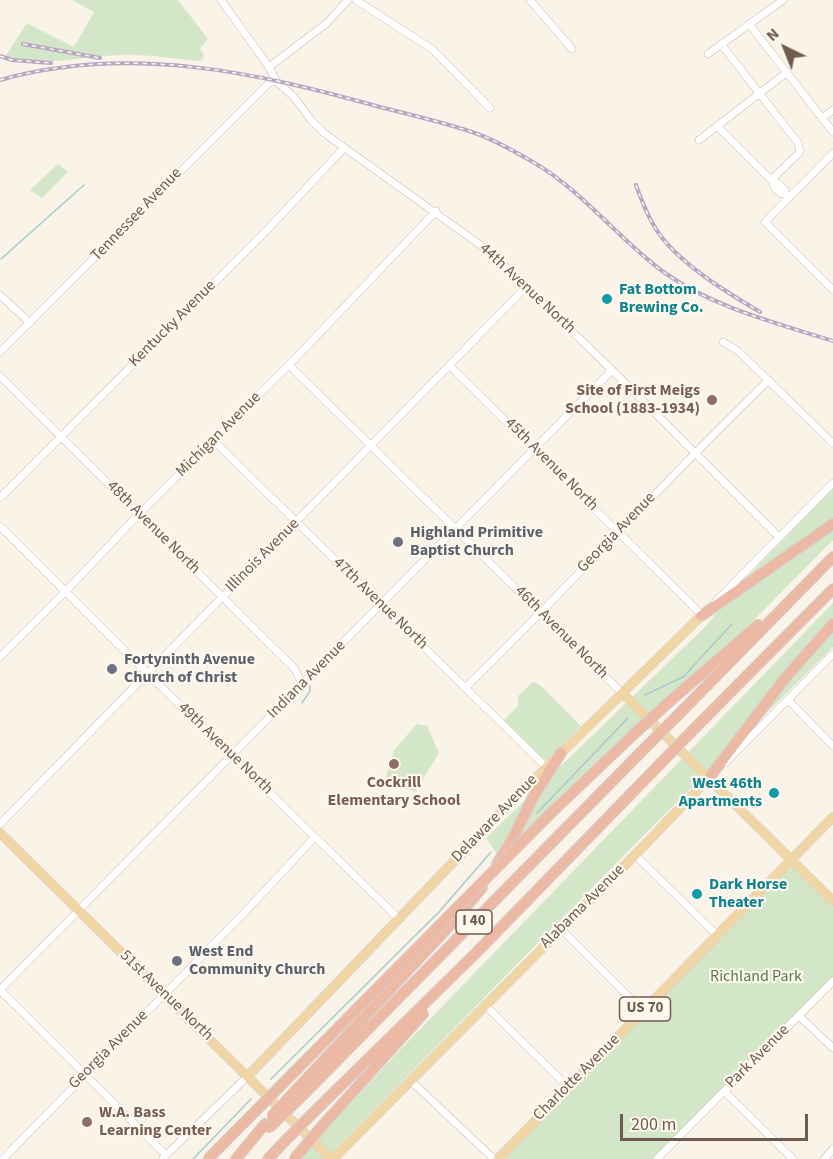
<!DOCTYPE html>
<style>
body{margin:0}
#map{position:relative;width:833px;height:1159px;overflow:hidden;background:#faf3e7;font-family:"Source Sans 3",sans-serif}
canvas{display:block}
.north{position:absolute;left:755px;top:18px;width:60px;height:60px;-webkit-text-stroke:4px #fdf7ed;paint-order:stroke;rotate:317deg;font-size:16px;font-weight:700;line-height:24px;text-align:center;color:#705b4f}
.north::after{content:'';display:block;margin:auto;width:21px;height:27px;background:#705b4f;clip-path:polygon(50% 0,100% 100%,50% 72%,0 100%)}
.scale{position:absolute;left:620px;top:1114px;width:188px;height:27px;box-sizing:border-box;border:3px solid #705b4f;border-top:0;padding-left:8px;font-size:18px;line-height:21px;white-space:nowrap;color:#705b4f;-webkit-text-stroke:4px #fdf7ed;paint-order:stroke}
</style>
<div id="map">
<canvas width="833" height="1159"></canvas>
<div class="north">N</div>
<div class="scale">200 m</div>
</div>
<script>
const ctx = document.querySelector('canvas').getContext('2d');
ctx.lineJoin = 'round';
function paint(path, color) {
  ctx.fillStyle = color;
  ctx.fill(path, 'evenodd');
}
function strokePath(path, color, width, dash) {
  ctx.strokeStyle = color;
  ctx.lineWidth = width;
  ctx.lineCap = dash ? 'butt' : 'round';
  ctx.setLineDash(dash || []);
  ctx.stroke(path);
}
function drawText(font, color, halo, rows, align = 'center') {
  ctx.font = font + ' "Source Sans 3",sans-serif';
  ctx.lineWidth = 4.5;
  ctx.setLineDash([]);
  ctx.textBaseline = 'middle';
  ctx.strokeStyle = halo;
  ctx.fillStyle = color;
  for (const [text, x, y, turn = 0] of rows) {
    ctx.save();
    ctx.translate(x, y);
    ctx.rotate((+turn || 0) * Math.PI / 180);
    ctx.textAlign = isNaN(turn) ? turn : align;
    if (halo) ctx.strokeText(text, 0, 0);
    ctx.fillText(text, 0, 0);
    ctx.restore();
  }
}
const green = new Path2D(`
 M72 0H178L208 39 200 48 204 57 200 61C174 59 147 54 121 55 84 56 42 68 5 57L27 23 74 47 94 12Z
 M58 164 68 172 42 198 30 190Z
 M833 489V540L735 639 614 745 498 856 486 838 707 625 739 585Z
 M833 603V647L641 838 326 1159H299L400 1050Z
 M533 682 540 685 580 725V727L546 761 504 720 518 706V696Z
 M417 724 427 726 439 753 415 792 385 780 394 750Z
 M791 859 833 901V981L657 1159H498Z`);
const stream = new Path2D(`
 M1 259 84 185
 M645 695 683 677 732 624
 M302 703 310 691V686
 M537 813 628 718
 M271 1079 439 912 491 852
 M193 1159 251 1099`);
const minor = new Path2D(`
 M221 0 269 67 276 81 294 97 311 120 324 133 490 252 612 370 779 537
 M356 0 432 49 490 108
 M530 0 572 49
 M749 24 833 132
 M721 44 798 143 800 152 771 180
 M708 54 783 0
 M269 67 327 23 348 0
 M822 118 833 110
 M717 126 773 182 774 187 781 194H785L789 198
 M699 140 786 73
 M833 153 765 222 833 290
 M773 182 778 183 785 190V194
 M0 295 30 323
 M723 342 738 351 833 443
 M0 352 269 83 276 81
 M289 365 623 694
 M450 366 702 615
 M0 376 294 668 303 684
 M214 441 546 767
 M0 498 267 230 344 148
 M0 526 147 673 399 919
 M716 601 833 483
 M0 657 66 591 139 514 289 365 436 211
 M466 687C569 587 665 480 769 380
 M788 700 833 746
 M726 762 833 654
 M0 824 526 287
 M635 855 717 935
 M561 929 643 1011
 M0 990 612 370
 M0 990 166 1155
 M485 1005 568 1087
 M799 1016 833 1048
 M411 1081 494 1159
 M724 1091 793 1159
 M3 1159 245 912 315 837
 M162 1159 248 1076
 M657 1159 833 981
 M824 1159 833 1149`);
const major = new Path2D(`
 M623 694 833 901
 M0 833 331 1159
 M248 1076 507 806 701 616
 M333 1159 635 855 709 778
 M498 1159 833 817`);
const highway = new Path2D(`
 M701 616 833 524
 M668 703 758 625
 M679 714 833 557
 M695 728 833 589
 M709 778 786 677 833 624
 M549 815 632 736
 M497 864 512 840 533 797 561 753
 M296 1090 455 920 482 888
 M303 1095 644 749
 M317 1109 477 952 660 764
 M323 1125 423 1014
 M236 1159 265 1124
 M268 1159 285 1141`);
const rail = new Path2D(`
 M23 44 100 58
 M0 56 12 60 51 63
 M0 80C129 44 255 72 380 107 411 115 442 122 472 132 493 139 514 151 533 162 583 191 619 240 665 273 715 308 776 323 833 341
 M636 185C642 202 649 220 660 235 683 266 728 293 760 312`);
const highwayBridge = new Path2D(`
 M632 736 668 703
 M644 749 679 714
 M660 764 695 728
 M272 1116 296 1090
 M269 1128 303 1095
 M285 1141 317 1109
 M208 1159 549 815
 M294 1159 323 1125`);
const markers = [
 [607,299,6,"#0f9aa8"],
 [712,400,6,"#8d6e63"],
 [398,542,6,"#6b7280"],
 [112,669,6,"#6b7280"],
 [394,764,6,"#8d6e63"],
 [774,793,6,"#0f9aa8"],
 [697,894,6,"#0f9aa8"],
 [177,961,6,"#6b7280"],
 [87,1122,6,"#8d6e63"]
];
const shields = [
 [474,922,36],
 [645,1009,51]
];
const shieldNames = [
 ["I 40",474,922],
 ["US 70",645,1009]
];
const streetNames = [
 ["Tennessee Avenue",137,215,-46],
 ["44th Avenue North",527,289,43],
 ["Kentucky Avenue",173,324,-45],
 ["Michigan Avenue",219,435,-45],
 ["45th Avenue North",551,465,45],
 ["48th Avenue North",153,528,45],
 ["Georgia Avenue",617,533,-46],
 ["Illinois Avenue",263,556,-45],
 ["47th Avenue North",380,604,44],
 ["46th Avenue North",561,633,45],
 ["Indiana Avenue",307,680,-45],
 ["49th Avenue North",225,749,44],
 ["Delaware Avenue",495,819,-46],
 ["Alabama Avenue",583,907,-45],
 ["51st Avenue North",166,996,44],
 ["Georgia Avenue",109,1050,-45],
 ["Park Avenue",758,1057,-45],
 ["Charlotte Avenue",577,1078,-45]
];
const cultureNames = [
 ["Fat Bottom",619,290],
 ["Brewing Co.",619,308],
 ["West 46th",762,784,"right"],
 ["Apartments",762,802,"right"],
 ["Dark Horse",709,885],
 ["Theater",709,903]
];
const educationNames = [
 ["Site of First Meigs",700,391],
 ["School (1883-1934)",700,409],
 ["Cockrill",394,783,"center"],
 ["Elementary School",394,801,"center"],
 ["W.A. Bass",99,1113,"left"],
 ["Learning Center",99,1131,"left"]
];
const worshipNames = [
 ["Highland Primitive",410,533],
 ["Baptist Church",410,551],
 ["Fortyninth Avenue",124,660],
 ["Church of Christ",124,678],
 ["West End",189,952],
 ["Community Church",189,970]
];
const parkNames = [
 ["Richland Park",756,977]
];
paint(green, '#d3e6c7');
strokePath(stream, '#a5cad1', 1.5);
strokePath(minor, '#cabbae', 8);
strokePath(major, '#d7d1ce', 10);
strokePath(highway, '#d7d1ce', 12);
strokePath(minor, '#fff', 7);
strokePath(major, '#f0d6a7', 9);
strokePath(highway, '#ecb9a5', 10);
strokePath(rail, '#b6a7c2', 4);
strokePath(rail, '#fdf7ed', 1.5, [4.5]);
strokePath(highwayBridge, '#d7d1ce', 12, []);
strokePath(highwayBridge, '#ecb9a5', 10);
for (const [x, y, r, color] of markers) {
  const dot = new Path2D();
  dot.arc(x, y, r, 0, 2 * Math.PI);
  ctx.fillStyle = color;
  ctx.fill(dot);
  strokePath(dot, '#fdf7ed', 2);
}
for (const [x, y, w] of shields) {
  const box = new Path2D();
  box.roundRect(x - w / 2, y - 12, w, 24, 4.5);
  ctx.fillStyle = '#fdf7ed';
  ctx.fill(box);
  strokePath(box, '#705b4f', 1.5);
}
drawText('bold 15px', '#705b4f', null, shieldNames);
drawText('16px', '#705b4f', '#fdf7ed', streetNames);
drawText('bold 16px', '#0d838f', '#fdf7ed', cultureNames, 'left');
drawText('bold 16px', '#785e54', '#fdf7ed', educationNames, 'right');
drawText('bold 16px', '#5b616d', '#fdf7ed', worshipNames, 'left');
drawText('16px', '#587a4b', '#fdf7ed', parkNames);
</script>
